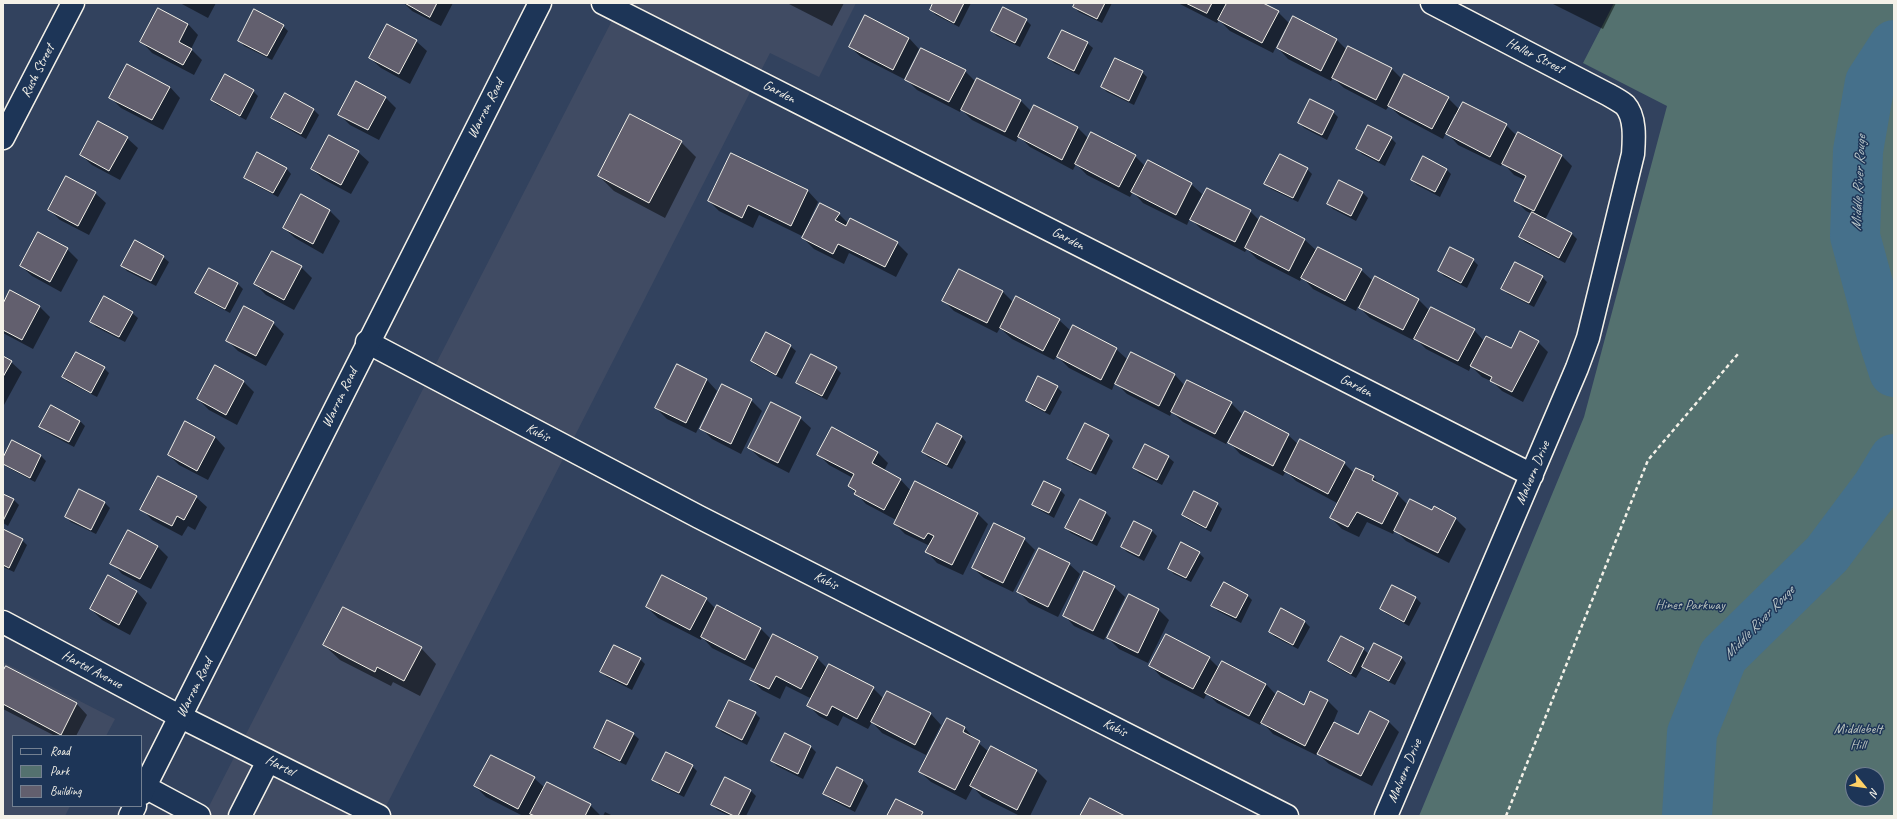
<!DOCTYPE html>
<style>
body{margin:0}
#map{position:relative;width:1897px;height:819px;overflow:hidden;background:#32425e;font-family:Caveat,sans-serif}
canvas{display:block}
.frame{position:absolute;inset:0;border:4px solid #f4f1e8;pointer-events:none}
.legend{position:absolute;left:12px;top:735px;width:130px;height:72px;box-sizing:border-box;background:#1d3557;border:1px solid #738091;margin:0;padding:5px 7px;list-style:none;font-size:12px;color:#f4f1e8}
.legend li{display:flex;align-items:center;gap:8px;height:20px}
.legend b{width:20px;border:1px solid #738091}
.north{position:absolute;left:1845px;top:767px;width:40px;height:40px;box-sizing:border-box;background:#1d3557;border:1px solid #738091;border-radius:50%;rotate:119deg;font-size:11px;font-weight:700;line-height:16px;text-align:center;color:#f4f1e8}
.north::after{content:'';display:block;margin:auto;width:14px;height:18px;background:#ffd166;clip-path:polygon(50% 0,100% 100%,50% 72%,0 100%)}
</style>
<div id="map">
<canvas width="1897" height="819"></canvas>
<div class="frame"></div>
<ul class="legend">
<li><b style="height:5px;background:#1d3557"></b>Road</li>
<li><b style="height:11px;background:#54716f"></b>Park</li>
<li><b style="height:11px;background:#625f6e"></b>Building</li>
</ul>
<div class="north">N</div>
</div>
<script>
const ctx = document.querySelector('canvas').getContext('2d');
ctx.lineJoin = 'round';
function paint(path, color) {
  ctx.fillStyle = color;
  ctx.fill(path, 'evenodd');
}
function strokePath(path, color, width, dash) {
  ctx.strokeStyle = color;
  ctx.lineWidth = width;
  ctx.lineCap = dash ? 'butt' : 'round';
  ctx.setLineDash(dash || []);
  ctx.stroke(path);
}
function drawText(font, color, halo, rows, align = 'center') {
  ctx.font = font + ' Caveat,sans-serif';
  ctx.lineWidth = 3;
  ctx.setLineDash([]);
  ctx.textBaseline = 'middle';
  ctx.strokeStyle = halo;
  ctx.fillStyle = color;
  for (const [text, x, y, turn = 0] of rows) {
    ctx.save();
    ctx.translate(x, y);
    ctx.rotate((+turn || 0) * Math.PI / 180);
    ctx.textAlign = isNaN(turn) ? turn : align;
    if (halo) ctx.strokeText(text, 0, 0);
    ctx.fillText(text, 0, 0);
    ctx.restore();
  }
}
const built = new Path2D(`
 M621 3H856L819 77 770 53 381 816H204Z
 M3 662 115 719 106 736H13V806H70L65 816H3Z`);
const green = new Path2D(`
 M1614 3H1894V816H1419L1584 417 1667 106 1583 63ZM1853 775H1877V799H1853Z`);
const shadow = new Path2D(`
 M180 3H216L208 18Z
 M404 3H453L441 26 412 11Z
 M787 3H844L832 26Z
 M934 3H971L959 27 936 15 931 10Z
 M1076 3H1112L1102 23 1079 12 1074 7Z
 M1178 3H1261L1278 12 1290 24 1336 39 1347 50 1349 47 1392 69 1403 80 1448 98 1460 110 1506 125 1517 136 1519 134 1562 156 1572 166 1545 220 1572 234 1577 239 1565 263 1525 242 1520 237 1532 214 1526 211 1515 200 1525 180 1514 175 1503 163 1501 166 1458 145 1448 134 1457 115 1455 114 1443 139 1400 116 1389 106 1386 110 1344 88 1333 78 1331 81 1288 59 1278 48 1287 30 1285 29 1273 53 1230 31 1219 20 1217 23Z
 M1551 3H1616L1603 29Z
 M1026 20 1031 25 1020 47 997 36 992 31Z
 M188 24 198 35 191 49 202 60 194 75 152 53 142 42Z
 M283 26 288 31 272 60 244 46 239 40Z
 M909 38 919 49 904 79 861 57 850 47Z
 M416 41 427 51 410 84 381 68 370 58Z
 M1087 43 1093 48 1079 75 1054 63 1049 58Z
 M965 71 976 82 978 79 1021 101 1032 112 1035 106 1078 128 1089 139 1135 156 1146 167 1191 184 1202 194 1192 214 1194 215 1250 211 1260 221 1262 218 1305 240 1317 251 1361 270 1373 281 1419 300 1430 311 1474 330 1484 341 1511 350 1538 342 1548 352 1523 402 1502 391 1493 382 1482 377 1471 366 1469 371 1426 349 1415 338 1413 340 1370 318 1358 306 1356 311 1313 289 1302 277 1300 281 1257 259 1247 249 1245 252 1202 230 1190 218 1187 225 1143 203 1133 192 1130 197 1087 175 1076 164 1073 170 1030 147 1019 136 1016 142 972 120 961 109 960 112 917 90 906 79Z
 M1142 72 1147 77 1134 105 1107 92 1102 87Z
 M170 87 180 98 163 130 121 108 111 98Z
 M253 91 258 96 246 120 217 105 212 100Z
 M285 94 314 110 319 115 306 139 278 123 273 118Z
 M385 97 396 108 379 140 350 125 339 114Z
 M1333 112 1338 117 1327 140 1304 128 1299 123Z
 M127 138 138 148 120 180 92 165 81 155Z
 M1391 138 1396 143 1385 166 1362 154 1357 149Z
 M681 142 696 157 665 218 614 191 599 176Z
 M358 152 369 162 351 194 323 179 312 169Z
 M732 154 808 191 818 202 802 236 759 215 753 228 719 211 709 201Z
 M286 168 291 174 278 197 250 182 245 177Z
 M1307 169 1312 174 1298 202 1271 189 1265 184Z
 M1446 169 1451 174 1440 197 1417 185 1412 180Z
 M1340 181 1363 193 1368 198 1356 221 1333 209 1328 204Z
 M95 193 106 203 89 235 60 220 50 210Z
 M301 196 330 211 340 221 323 254 295 238 284 228Z
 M839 214 849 224 897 243 908 254 896 277 849 253 844 264 814 249 803 238Z
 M67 249 78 260 61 292 32 276 21 266Z
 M163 257 169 262 156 286 127 271 122 266Z
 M1473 260 1478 265 1467 288 1444 276 1439 271Z
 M301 267 312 278 294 310 266 295 255 284Z
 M209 269 238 284 243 289 230 313 202 298 196 293Z
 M960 270 1003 292 1014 303 1059 320 1071 331 1116 349 1128 360 1132 353 1175 375 1185 386 1231 403 1242 414 1226 444 1183 422 1172 412 1170 416 1127 394 1115 382 1112 390 1069 368 1057 356 1054 360 1012 339 1000 328 997 333 954 311 944 301Z
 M1542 277 1547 282 1534 307 1508 294 1502 289Z
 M3 306 40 307 50 317 33 349 3 333Z
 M132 313 138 318 125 342 96 327 91 322Z
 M273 323 284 334 266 366 238 351 227 340Z
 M790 346 796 351 782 379 757 366 752 361Z
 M3 357 11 362 22 372 4 405Z
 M215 366 244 382 254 392 237 425 209 410 198 399Z
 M677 366 707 380 717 391 696 433 667 419 656 408Z
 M104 368 109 373 97 397 68 382 63 377Z
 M836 368 841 373 827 400 803 388 798 383Z
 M1057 387 1062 392 1050 415 1032 406 1027 401Z
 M751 400 762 411 741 454 712 439 701 428Z
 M800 418 811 428 789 473 760 458 749 448Z
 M80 421 85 426 74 447 46 432 41 427Z
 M832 428 878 453 888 463 884 471 900 479 911 491 916 482 978 514 988 524 963 575 937 563 927 552 930 546 905 534 895 524 896 520 866 504 849 486 853 478 829 465 818 454Z
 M1288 435 1299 445 1344 463 1354 473 1373 477 1382 487 1397 494 1408 505 1433 511 1435 508 1456 519 1466 529 1449 563 1406 541 1395 530 1393 534 1367 522 1359 537 1342 529 1331 518 1339 504 1296 481 1286 471 1283 476 1240 454 1230 443Z
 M961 436 966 442 952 469 928 457 923 452Z
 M1108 436 1113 441 1096 475 1073 464 1068 458Z
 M215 437 225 448 208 480 179 465 169 455Z
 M13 442 41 456 46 461 35 482 7 467 3 464V460Z
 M1168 457 1174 462 1162 485 1139 473 1134 468Z
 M80 490 105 503 110 508 96 534 71 522 66 517Z
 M1060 490 1065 495 1054 518 1038 509 1033 504Z
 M3 495 14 500 19 505 8 526 3 523Z
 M196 497 207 507 195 530 188 526 182 536 152 520 142 509Z
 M1080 500 1106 513 1111 518 1097 546 1071 533 1066 528Z
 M1217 504 1222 509 1211 532 1188 520 1183 515Z
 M1135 522 1152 531 1157 536 1144 561 1127 552 1122 547Z
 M3 530 22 540 27 545 14 572 3 567Z
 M1024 539 1035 550 1013 592 984 578 973 568Z
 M157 546 168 557 151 589 122 574 112 563Z
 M1199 553 1204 558 1191 582 1174 574 1169 569Z
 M1069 564 1080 574 1058 617 1029 603 1019 592Z
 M108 577 137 592 147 603 130 635 102 620 91 609Z
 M1114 587 1125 597 1104 640 1074 626 1064 615Z
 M1393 587 1416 598 1421 603 1409 626 1387 614 1382 609Z
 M1129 595 1159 610 1169 620 1148 663 1119 649 1108 638Z
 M1247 595 1252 600 1241 623 1218 611 1212 606Z
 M706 599 716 609 760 628 772 640 817 658 828 669 873 688 884 699 888 692 931 714 941 725 926 755 882 733 872 722 868 729 843 716 838 726 819 716 809 706 812 699 786 686 780 699 762 690 752 680 756 670 712 648 702 637 701 640 658 618 647 607Z
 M1305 622 1310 627 1298 649 1275 637 1270 632Z
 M324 645 421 648 436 664 420 696 393 682 391 686 340 660Z
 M1363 649 1370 655 1401 657 1406 663 1395 685 1369 672 1363 666 1356 678 1334 666 1329 661Z
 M1209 658 1219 668 1266 684 1277 696 1305 706 1311 693 1328 701 1338 711 1333 723 1358 736 1370 713 1389 722 1399 732 1372 786 1329 764 1317 753 1316 755 1273 734 1262 722 1260 725 1217 703 1207 693 1204 699 1161 677 1151 666Z
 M640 659 645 664 632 690 607 677 601 672Z
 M6 667 77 704 87 715 76 736H55L3 709V673Z
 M755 713 760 718 747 745 722 732 717 727Z
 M947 719 965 728 975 740 989 752 991 747 1037 771 1047 781 1030 816H1020L982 797 973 787 966 800 931 782 920 772Z
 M608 722 633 734 639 739 626 765 600 753 595 748Z
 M785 735 811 747 816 752 803 779 777 766 772 761Z
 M692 766 697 771 684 797 659 785 654 779Z
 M534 778 545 788 590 805 601 816H534L532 813 530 816H523L486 797 475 786Z
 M725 778 751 791 756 796 746 816H730L717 810 712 804Z
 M863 780 868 786 855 812 830 799 825 794Z
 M605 812 613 816H603Z`);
const river = new Path2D(`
 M1894 45 1870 82 1858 151 1855 236 1881 332 1894 372
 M1687 816 1692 733 1723 656 1827 554 1877 487 1894 459`);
const building = new Path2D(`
 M405 3H437L430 17Z
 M933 3H964L954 23 930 10Z
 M1075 3H1105L1097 19 1073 7Z
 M1186 3H1212L1207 13Z
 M1227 3H1263L1279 11 1262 43 1218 20Z
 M1003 7 1027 19 1015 43 991 31Z
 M158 8 188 24 179 42 192 49 183 65 140 42Z
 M254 9 284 25 267 56 238 41Z
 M865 15 909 38 893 70 849 47Z
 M1293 16 1337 39 1321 71 1277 48Z
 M387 24 417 40 399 74 369 58Z
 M1062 30 1088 42 1074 71 1048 58Z
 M1348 46 1392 68 1376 100 1332 78Z
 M921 48 966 70 949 102 905 80Z
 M1115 58 1143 71 1129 101 1101 87Z
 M127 64 170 87 152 120 109 98Z
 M225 74 254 90 240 116 211 100Z
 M1404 74 1449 97 1432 129 1388 106Z
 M977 78 1021 100 1005 132 961 110Z
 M356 81 386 97 368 130 338 115Z
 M285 93 314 109 301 134 271 118Z
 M1310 99 1334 111 1322 135 1298 123Z
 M1463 102 1507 124 1490 157 1446 134Z
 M1034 105 1078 127 1062 160 1018 137Z
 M630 114 682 141 649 203 598 176Z
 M98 121 128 137 109 171 80 155Z
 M1368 125 1392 137 1379 161 1356 149Z
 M1091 132 1136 155 1119 187 1075 164Z
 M1518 132 1562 155 1534 211 1514 201 1526 176 1502 164Z
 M329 135 359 151 341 185 311 169Z
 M257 152 287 168 273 193 244 178Z
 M731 153 808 190 791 226 748 205 742 218 708 201Z
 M1280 154 1308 168 1293 198 1264 184Z
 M1423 156 1447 169 1435 192 1411 180Z
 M1148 160 1192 183 1176 215 1131 192Z
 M66 176 96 192 78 226 48 210Z
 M1339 180 1363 192 1351 216 1327 204Z
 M1207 188 1251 210 1235 242 1190 220Z
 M301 194 330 210 313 244 283 228Z
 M820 203 840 213 835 220 846 226 850 218 898 242 885 267 838 244 833 254 802 238Z
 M1532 212 1572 233 1559 258 1519 237Z
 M1261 216 1305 239 1289 271 1245 248Z
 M38 232 68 248 50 282 20 266Z
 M135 240 164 256 151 281 121 266Z
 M1318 247 1362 269 1345 301 1301 278Z
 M1450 247 1474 259 1461 283 1438 271Z
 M272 251 302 266 284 300 254 284Z
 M1515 262 1543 276 1529 303 1501 289Z
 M209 268 238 283 225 309 195 293Z
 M959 269 1003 291 987 323 942 301Z
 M1375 276 1419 299 1403 330 1359 308Z
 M10 290 40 306 22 340 3 330V304Z
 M104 296 133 312 119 337 90 322Z
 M1016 296 1060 319 1043 351 1000 328Z
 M244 306 274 322 256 356 226 341Z
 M1431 307 1475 329 1458 361 1414 339Z
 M1073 325 1117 348 1101 380 1057 357Z
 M1520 331 1539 341 1512 392 1490 381 1492 377 1470 366 1486 336 1511 348Z
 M766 332 791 345 776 375 751 361Z
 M76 352 105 367 91 393 62 377Z
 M1131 352 1175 374 1159 406 1115 384Z
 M811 354 837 367 822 396 796 383Z
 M3 356 12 361 3 377Z
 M677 364 707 379 686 423 655 408Z
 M215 365 244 381 226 415 197 399Z
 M1038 376 1058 386 1045 411 1026 401Z
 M1187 380 1232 402 1215 434 1171 412Z
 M722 384 752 399 731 444 700 429Z
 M771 402 801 417 778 463 748 448Z
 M51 405 80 421 69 442 39 427Z
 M1245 411 1289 434 1273 466 1228 443Z
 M185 421 215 437 197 471 168 455Z
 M937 423 962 436 947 465 922 452Z
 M1085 423 1109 435 1091 471 1067 459Z
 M832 427 878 452 872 463 901 479 884 510 854 494 856 491 848 486 854 474 817 455Z
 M1300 439 1345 462 1328 494 1284 471Z
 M12 440 41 455 30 478 3 464V458Z
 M1145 444 1169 456 1157 480 1133 468Z
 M1356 468 1374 476 1372 480 1398 493 1382 524 1357 512 1348 527 1330 518Z
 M158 476 197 496 184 520 177 516 172 526 140 510Z
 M915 481 978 513 952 565 925 552 934 536 928 533 924 539 894 524Z
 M1044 481 1061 489 1049 513 1032 505Z
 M79 489 105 502 91 530 65 517Z
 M1194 491 1218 503 1206 528 1182 515Z
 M3 494 14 499 3 521Z
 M1080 499 1106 512 1092 541 1065 528Z
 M1410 499 1432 510 1434 506 1456 518 1438 553 1394 531Z
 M1134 521 1152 530 1139 556 1121 547Z
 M994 523 1025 538 1003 583 972 568Z
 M3 529 23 539 9 568 3 565Z
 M128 530 158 546 140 579 110 564Z
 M1181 542 1200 552 1186 578 1168 569Z
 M1039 548 1070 563 1048 607 1017 592Z
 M1084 571 1115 586 1093 631 1063 616Z
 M108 575 137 591 119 625 90 609Z
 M662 575 707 598 690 630 646 607Z
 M1224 582 1248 595 1236 618 1211 606Z
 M1392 585 1416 597 1404 622 1380 609Z
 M1129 594 1159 609 1138 653 1107 638Z
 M717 605 761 628 745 660 701 637Z
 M343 607 422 647 404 681 377 667 375 672 323 645Z
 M1281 608 1305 621 1293 645 1269 632Z
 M773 634 818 657 801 689 776 676 769 689 750 680Z
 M1166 634 1210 657 1193 689 1149 666Z
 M1341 636 1364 648 1351 674 1328 661Z
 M1374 643 1402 657 1389 681 1362 667Z
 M614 645 641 658 627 685 600 672Z
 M1222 661 1266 684 1249 716 1205 693Z
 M829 664 874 687 857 719 832 706 827 716 807 706Z
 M6 666 77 703 61 735 3 704V671Z
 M887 691 931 713 915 745 871 722Z
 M1278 691 1304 705 1310 691 1328 700 1305 746 1261 723Z
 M729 700 756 712 742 740 716 727Z
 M1370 711 1389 721 1361 776 1317 754 1334 722 1358 734Z
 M947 718 965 727 963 732 980 741 955 790 919 772Z
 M607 720 634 733 620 761 594 748Z
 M785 733 811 746 798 774 771 761Z
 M991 746 1037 770 1017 810 970 786Z
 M666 752 693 765 679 793 652 780Z
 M491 755 535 777 518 809 474 786Z
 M837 767 863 780 850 807 823 794Z
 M725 777 751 790 738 816H734L711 805Z
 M547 782 591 804 585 816H535L530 814Z
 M1090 798 1125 816H1080Z
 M896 799 923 812 921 816H887Z`);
const path = new Path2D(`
 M1506 816 1648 460 1738 354`);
const minor = new Path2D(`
 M603 3 1532 475
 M3 138 73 3
 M367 342 699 517 1287 816
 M3 622 181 717 379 816
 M145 787 199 816
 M240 816 268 761
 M1386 816 1577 368 1588 338 1633 154C1634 140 1636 117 1625 105 1620 101 1614 98 1609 95L1432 3`);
const major = new Path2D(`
 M141 794 540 3
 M130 816 135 806`);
const streetNames = [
 ["Haller Street",1535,56,27],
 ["Rush Street",38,71,-63],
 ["Garden",779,92,27],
 ["Warren Road",486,109,-63],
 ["Garden",1068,239,27],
 ["Garden",1356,386,27],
 ["Warren Road",340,398,-64],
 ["Kubis",538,433,27],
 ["Malvern Drive",1533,473,-67],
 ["Kubis",826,581,27],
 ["Hartel Avenue",92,670,28],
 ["Warren Road",195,688,-63],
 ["Kubis",1115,728,27],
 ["Hartel",280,766,27],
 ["Malvern Drive",1405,771,-67]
];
const parkNames = [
 ["Hines Parkway",1690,605],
 ["Middlebelt",1858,729],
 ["Hill",1858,745]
];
const waterNames = [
 ["Middle River Rouge",1859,183,-87],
 ["Middle River Rouge",1759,623,-46]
];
paint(built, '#404b63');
paint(green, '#54716f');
paint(shadow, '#0007');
strokePath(river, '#45708b', 50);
paint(building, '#625f6e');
strokePath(building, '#f4f1e8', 1);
strokePath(minor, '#f4f1e8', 25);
strokePath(major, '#f4f1e8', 25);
strokePath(path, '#f4f1e8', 2.5, [4, 3]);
strokePath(minor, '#1d3557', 22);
strokePath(major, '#1d3557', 22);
drawText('14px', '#f4f1e8', '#1d3557', streetNames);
drawText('14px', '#bcc4be', '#1d3557', parkNames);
drawText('italic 15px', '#b7c4c7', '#1d3557', waterNames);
</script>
